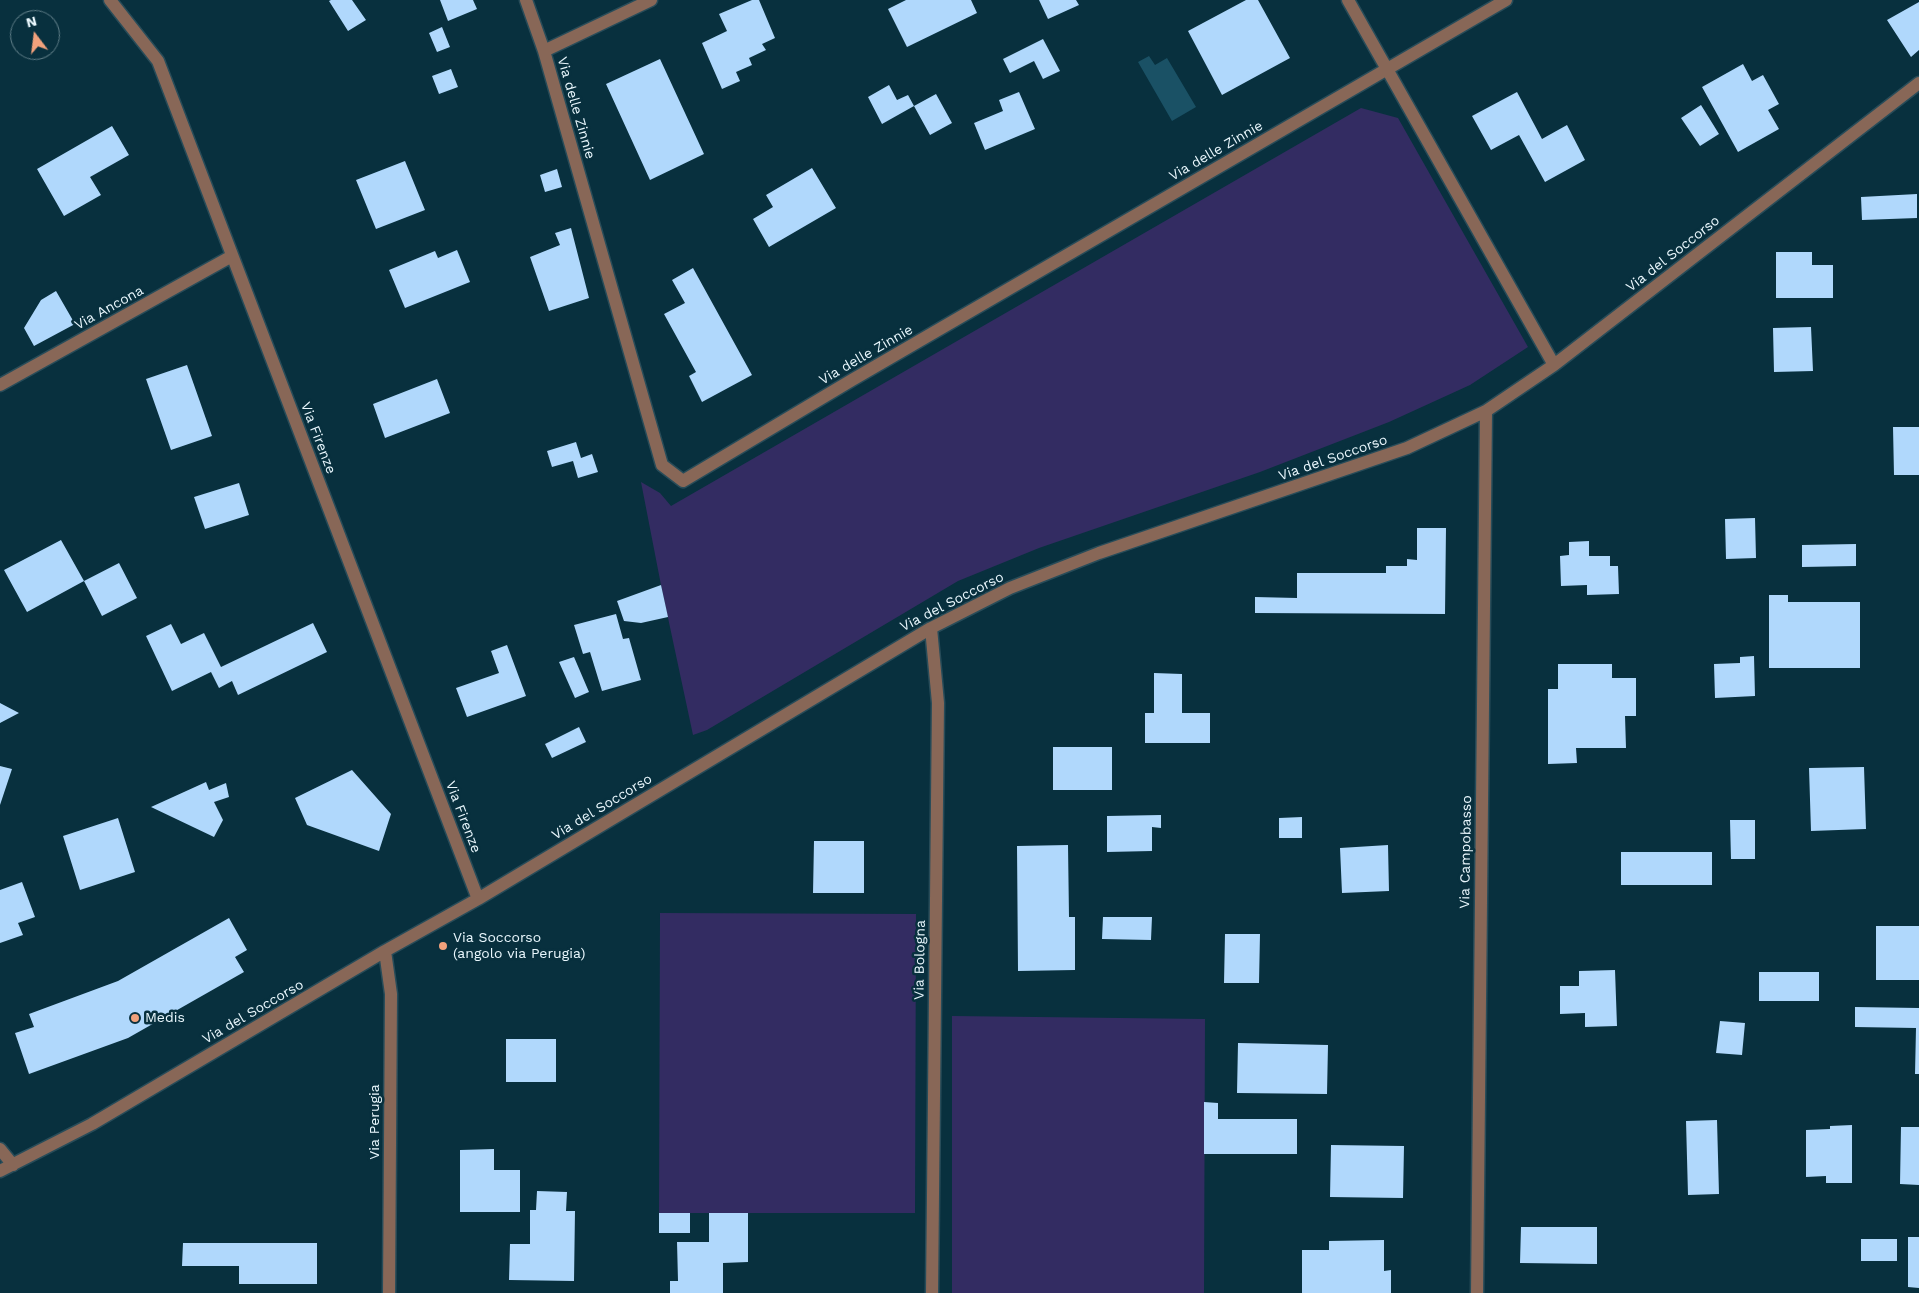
<!DOCTYPE html>
<style>
body{margin:0}
#map{position:relative;width:1919px;height:1293px;overflow:hidden;background:#08303e;font-family:"Work Sans",sans-serif}
canvas{display:block}
.north{position:absolute;left:10px;top:10px;width:50px;height:50px;box-sizing:border-box;background:#08303e;border:1px solid #62808a;border-radius:50%;rotate:345deg;font-size:14px;font-weight:700;line-height:20px;text-align:center;color:#e9f7fd}
.north::after{content:'';display:block;margin:auto;width:18px;height:22px;background:#f1a17c;clip-path:polygon(50% 0,100% 100%,50% 72%,0 100%)}
</style>
<div id="map">
<canvas width="1919" height="1293"></canvas>
<div class="north">N</div>
</div>
<script>
const ctx = document.querySelector('canvas').getContext('2d');
ctx.lineJoin = 'round';
function paint(path, color) {
  ctx.fillStyle = color;
  ctx.fill(path, 'evenodd');
}
function strokePath(path, color, width, dash) {
  ctx.strokeStyle = color;
  ctx.lineWidth = width;
  ctx.lineCap = dash ? 'butt' : 'round';
  ctx.setLineDash(dash || []);
  ctx.stroke(path);
}
function drawText(font, color, halo, rows, align = 'center') {
  ctx.font = font + ' "Work Sans",sans-serif';
  ctx.lineWidth = 5;
  ctx.setLineDash([]);
  ctx.textBaseline = 'middle';
  ctx.strokeStyle = halo;
  ctx.fillStyle = color;
  for (const [text, x, y, turn = 0] of rows) {
    ctx.save();
    ctx.translate(x, y);
    ctx.rotate((+turn || 0) * Math.PI / 180);
    ctx.textAlign = isNaN(turn) ? turn : align;
    if (halo) ctx.strokeText(text, 0, 0);
    ctx.fillText(text, 0, 0);
    ctx.restore();
  }
}
const green = new Path2D(`
 M1361 108 1398 118 1528 347 1470 385 1389 422 1260 472 1039 548 958 581 707 730 693 735 661 585 641 482 660 493 671 506Z
 M660 913 916 914 915 1213H659Z
 M952 1016 1205 1019 1204 1293H952Z`);
const water = new Path2D(`
 M1149 56 1155 65 1167 58 1196 107 1172 121 1138 62Z`);
const building = new Path2D(`
 M331 0H352L366 20 348 31 329 1Z
 M440 0H473L477 9 448 21Z
 M752 0H759L775 38 762 44 766 50 749 58 752 65 736 72 740 81 722 89 702 43 727 31 719 14Z
 M906 0H971L977 13 907 47 888 9Z
 M1039 0H1076L1079 5 1048 19Z
 M1246 0H1258L1290 58 1222 95 1188 31Z
 M1919 2V50L1911 57 1887 20Z
 M442 27 450 47 437 52 429 33Z
 M1043 39 1060 71 1043 79 1034 61 1010 73 1003 59Z
 M660 59 704 154 650 180 606 84Z
 M1743 64 1752 81 1763 75 1779 104 1768 110 1779 129 1738 152 1702 87Z
 M451 69 458 87 439 94 432 76Z
 M889 85 897 100 908 95 914 106 882 124 868 97Z
 M1019 92 1035 129 985 150 974 123 1003 111 999 100Z
 M1517 92 1542 139 1567 125 1585 160 1545 182 1519 135 1491 150 1472 116Z
 M936 94 952 123 930 135 914 106Z
 M1701 105 1719 134 1700 146 1681 118Z
 M112 126 129 155 90 177 101 195 64 216 37 169Z
 M405 161 425 210 376 229 356 180Z
 M812 168 836 208 769 247 753 219 773 207 766 195Z
 M557 169 562 187 545 192 540 175Z
 M1917 194V218L1862 220 1861 197Z
 M571 228 589 298 549 311 530 257 560 245 555 233Z
 M457 250 470 282 405 308 389 270 435 251 438 258Z
 M1776 252H1812V265H1833V298H1776Z
 M693 268 752 375 702 402 689 376 696 372 664 314 685 303 672 280Z
 M56 291 75 324 34 346 24 328 41 300Z
 M1811 327 1813 371 1774 372 1773 328Z
 M187 365 212 436 171 450 146 379Z
 M437 379 450 413 385 438 373 404Z
 M1893 427H1919V475H1894Z
 M576 442 581 458 592 454 598 472 578 478 573 461 552 467 547 451Z
 M239 483 249 515 205 529 194 497Z
 M1755 518 1756 558 1726 559 1725 519Z
 M1417 528H1446L1445 614 1255 613V597L1297 598V573H1386V566H1407V559L1417 560Z
 M61 540 84 581 27 612 4 570Z
 M1589 541V556H1610V566H1618L1619 594 1587 595V585L1561 586 1560 556 1569 555V542Z
 M1856 544V566L1802 567V545Z
 M119 563 137 598 102 616 84 581Z
 M661 585 668 617 641 623 624 621 617 601Z
 M1769 595H1788V602H1860V668H1769Z
 M616 614 623 639 629 638 641 680 602 691 590 652 583 654 574 625Z
 M313 623 327 652 238 695 232 681 219 688 211 672 172 691 146 636 171 624 181 644 204 633 221 667Z
 M507 645 526 696 467 717 456 688 499 673 491 651Z
 M1754 656 1755 696 1715 698 1714 664 1740 663V657Z
 M574 657 589 692 575 698 559 662Z
 M1558 664H1612V678H1636V716H1625L1626 748H1576L1577 763 1548 764V689H1558Z
 M1154 673 1182 674V713H1210V743H1145V713H1154Z
 M0 703 19 713 0 723Z
 M579 727 586 742 552 758 545 744Z
 M1053 747H1112V790H1053Z
 M0 766 12 769 0 805Z
 M1864 767 1866 829 1811 831 1809 768Z
 M352 770 391 814 379 851 307 825 295 798Z
 M206 782 209 790 226 783 229 797 214 802 223 820 214 837 151 807Z
 M1161 815V828L1152 827V851L1107 852V816Z
 M1302 817V838H1279V818Z
 M118 818 135 872 80 890 63 836Z
 M1730 820H1755V859H1731Z
 M814 841H864V893H813Z
 M1068 845 1069 917H1075V970L1018 971 1017 846Z
 M1388 845 1389 891 1342 893 1340 848Z
 M1621 852H1712V885H1621Z
 M22 882 35 917 18 923 23 935 0 943V890Z
 M1103 917H1152L1151 940 1102 939Z
 M229 918 247 950 235 957 244 972 128 1038 29 1074 15 1033 34 1027 29 1014 118 981Z
 M1876 926H1919V980H1876Z
 M1225 934H1260L1259 983H1224Z
 M1615 970 1617 1026 1585 1027V1013L1560 1014V986H1579V971Z
 M1759 972H1819V1001H1759Z
 M1855 1007 1919 1008V1074H1915L1916 1028 1855 1027Z
 M1720 1021 1745 1023 1742 1055 1716 1053Z
 M506 1039H556V1082H506Z
 M1238 1043 1328 1045 1327 1094 1237 1093Z
 M1204 1102 1218 1103V1119H1297V1154H1204Z
 M1717 1120 1719 1194 1688 1195 1686 1121Z
 M1852 1125V1183H1826V1176L1806 1177V1130L1830 1129V1126Z
 M1901 1127H1919V1185L1900 1184Z
 M1331 1145 1404 1146 1403 1198 1330 1197Z
 M494 1149V1170H520V1212H460V1150Z
 M537 1191 567 1192 566 1211H575L574 1281 509 1280 510 1244H530V1210H536Z
 M659 1213H690V1233H659Z
 M709 1213H748V1262L723 1263V1293H670V1281H678L677 1242H709Z
 M1521 1227H1597V1264L1520 1263Z
 M1908 1237H1919V1288L1908 1287Z
 M1861 1239H1897V1261H1861Z
 M1384 1240V1271L1391 1270V1293H1302V1250H1329V1241Z
 M183 1243H317V1284H239V1266H182Z`);
const minor = new Path2D(`
 M110 0 158 61 478 899
 M526 0 544 51 662 465 683 481 852 380 1506 0
 M1348 0 1554 365
 M544 51 651 0
 M0 385 232 256
 M931 628 938 703 932 1293
 M385 951 391 994 389 1293
 M0 1149 13 1165
 M0 1171 92 1124 385 951 478 899 931 628 1010 588 1099 553 1407 448 1486 411 1554 365 1919 83
 M1477 1293 1486 411`);
const markers = [
 [443,946,5,"#f1a17c"],
 [135,1018,5,"#f1a17c"]
];
const streetNames = [
 ["Via delle Zinnie",576,108,74],
 ["Via delle Zinnie",1216,151,-30],
 ["Via del Soccorso",1673,254,-38],
 ["Via Ancona",109,308,-29],
 ["Via delle Zinnie",866,355,-30],
 ["Via Firenze",318,438,69],
 ["Via del Soccorso",1333,458,-19],
 ["Via del Soccorso",952,602,-27],
 ["Via del Soccorso",602,807,-31],
 ["Via Firenze",463,817,69],
 ["Via Campobasso",1466,852,-89],
 ["Via Bologna",920,960,-89],
 ["Via del Soccorso",253,1012,-30],
 ["Via Perugia",375,1122,-90]
];
const poiNames = [
 ["Via Soccorso",453,938],
 ["(angolo via Perugia)",453,954],
 ["Medis",145,1018]
];
paint(green, '#332c62');
paint(water, '#1a5165');
paint(building, '#b0d8fc');
strokePath(minor, '#284c59', 15);
strokePath(minor, '#886757', 12);
for (const [x, y, r, color] of markers) {
  const dot = new Path2D();
  dot.arc(x, y, r, 0, 2 * Math.PI);
  ctx.fillStyle = color;
  ctx.fill(dot);
  strokePath(dot, '#08303e', 2);
}
drawText('14px', '#e9f7fd', '#08303e', streetNames);
drawText('14px', '#e9f7fd', '#08303e', poiNames, 'left');
</script>
